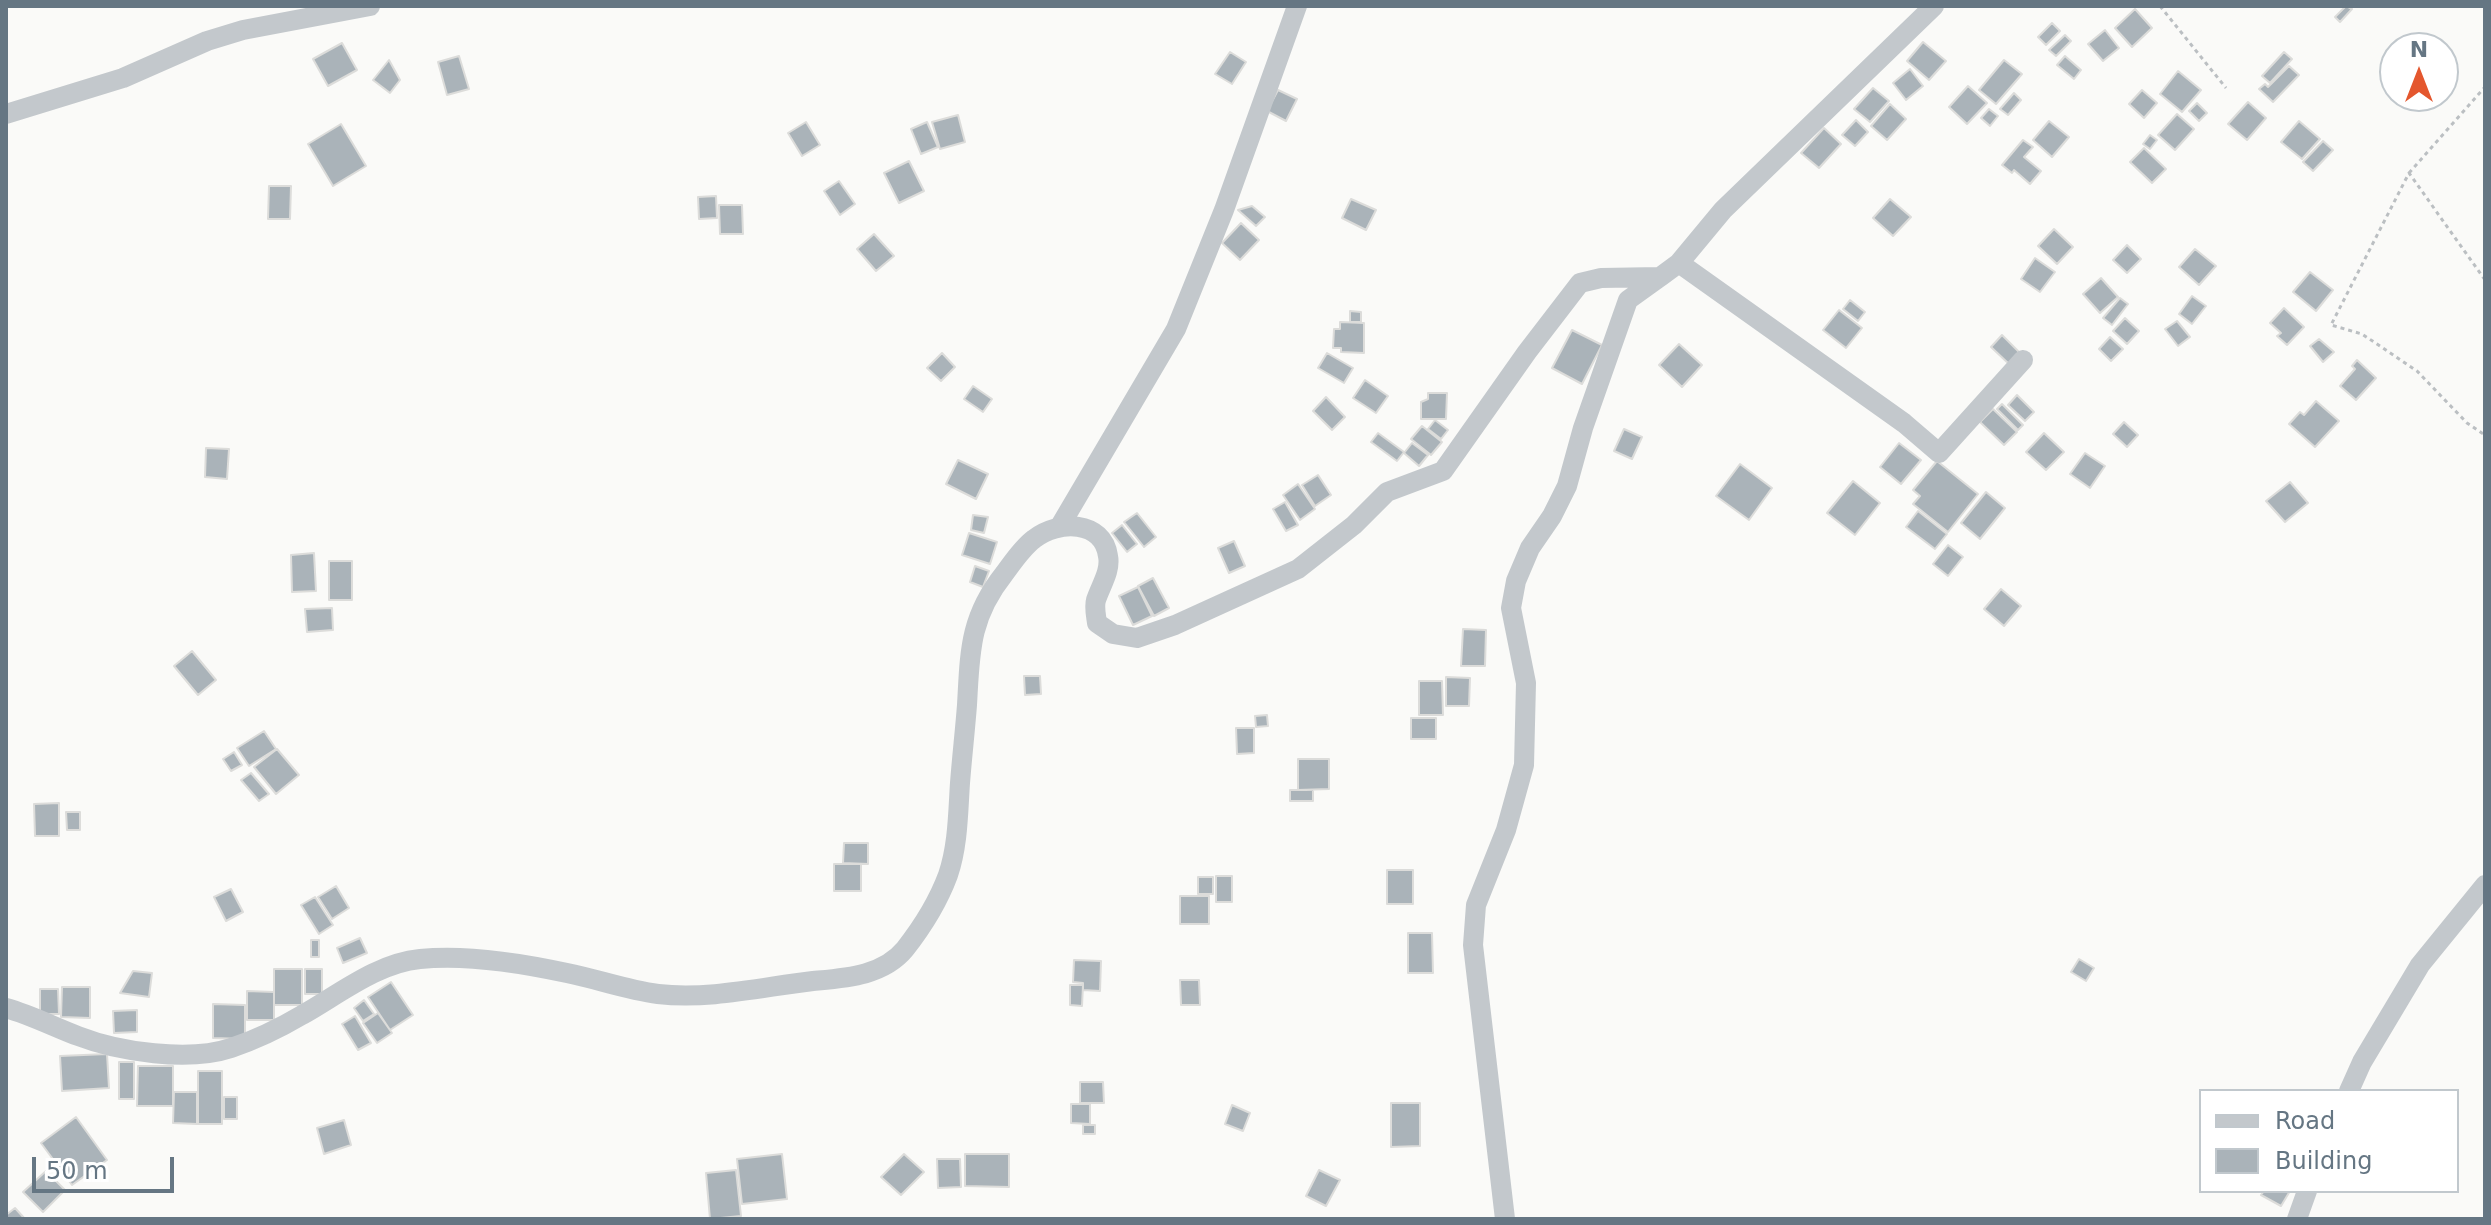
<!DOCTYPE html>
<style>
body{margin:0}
#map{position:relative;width:2491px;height:1225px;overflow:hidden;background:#fafaf8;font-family:"DejaVu Sans",sans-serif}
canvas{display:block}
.frame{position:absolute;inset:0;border:8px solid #657683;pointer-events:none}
.legend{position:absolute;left:2199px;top:1089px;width:260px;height:104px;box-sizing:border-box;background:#fff;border:2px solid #c1c8cd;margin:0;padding:10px 14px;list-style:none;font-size:24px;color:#657683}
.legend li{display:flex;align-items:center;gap:16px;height:40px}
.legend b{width:40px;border:2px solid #c1c8cd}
.north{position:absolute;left:2379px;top:32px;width:80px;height:80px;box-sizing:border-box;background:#fff;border:2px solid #c1c8cd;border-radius:50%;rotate:0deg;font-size:22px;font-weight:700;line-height:32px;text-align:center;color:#657683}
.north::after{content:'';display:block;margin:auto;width:28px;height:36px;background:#e4572e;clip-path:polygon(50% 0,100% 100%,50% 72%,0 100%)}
.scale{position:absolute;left:32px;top:1157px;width:142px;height:36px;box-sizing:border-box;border:4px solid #657683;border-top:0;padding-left:10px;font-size:24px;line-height:28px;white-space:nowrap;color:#657683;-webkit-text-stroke:6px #fff;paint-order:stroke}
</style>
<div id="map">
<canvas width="2491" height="1225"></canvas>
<div class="frame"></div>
<ul class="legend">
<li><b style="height:10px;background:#c3c8cc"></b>Road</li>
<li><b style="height:22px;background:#aab3b9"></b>Building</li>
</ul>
<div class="north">N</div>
<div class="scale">50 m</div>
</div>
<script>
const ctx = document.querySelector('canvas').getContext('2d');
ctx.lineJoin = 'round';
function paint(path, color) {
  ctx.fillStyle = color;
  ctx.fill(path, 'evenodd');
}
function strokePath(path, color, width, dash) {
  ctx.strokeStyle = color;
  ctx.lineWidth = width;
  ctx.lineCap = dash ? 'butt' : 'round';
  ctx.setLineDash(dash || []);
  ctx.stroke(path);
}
const building = new Path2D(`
 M2346 6 2352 9 2340 22 2335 17Z
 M2135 9 2152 28 2132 47 2115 28Z
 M2052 23 2060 31 2046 45 2038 37Z
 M2105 30 2119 48 2103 61 2088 44Z
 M2065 35 2071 41 2056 56 2049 50Z
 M1923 42 1946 61 1929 80 1907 61Z
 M342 43 357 70 328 86 313 59Z
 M1230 52 1246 62 1232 84 1215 74Z
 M2284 52 2292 59 2270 83 2262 76Z
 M459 56 469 89 447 95 438 62Z
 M2065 56 2081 70 2074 79 2057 65Z
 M389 60 400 80 390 93 373 80Z
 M2004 60 2022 74 1996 104 1979 90Z
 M2289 66 2299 75 2273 102 2259 89 2265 84 2268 87Z
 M1910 69 1923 86 1906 100 1893 83Z
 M2178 71 2201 90 2182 112 2160 94Z
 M1968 86 1987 103 1967 124 1949 107Z
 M1873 88 1889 101 1870 122 1854 109Z
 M1278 90 1297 99 1286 121 1267 111Z
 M2142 90 2157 103 2144 118 2129 104Z
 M2014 93 2021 100 2008 115 2000 109Z
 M2248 102 2266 118 2247 140 2228 124Z
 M2197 103 2207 113 2199 121 2189 111Z
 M1890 104 1906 119 1887 140 1871 126Z
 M1989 109 1998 116 1990 126 1981 118Z
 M2177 114 2194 129 2175 150 2158 135Z
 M958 115 965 142 940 149 932 122Z
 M1856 120 1868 132 1855 146 1842 135Z
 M2049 121 2069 137 2052 157 2033 140Z
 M2299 121 2320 139 2302 159 2281 142Z
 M806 122 820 145 802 156 788 133Z
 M927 122 938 147 921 154 911 129Z
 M341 124 366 166 333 186 308 144Z
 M1824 128 1841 144 1819 168 1801 153Z
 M2150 135 2157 140 2150 149 2143 144Z
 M2023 140 2033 147 2024 157 2041 171 2030 184 2014 170 2012 173 2002 165Z
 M2323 141 2333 150 2313 171 2303 162Z
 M2144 148 2166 169 2152 183 2130 162Z
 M909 161 924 191 899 203 884 173Z
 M839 181 855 204 840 215 824 191Z
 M269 186H291L290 219H268Z
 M716 196 717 218 699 219 698 197Z
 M1351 199 1376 210 1366 230 1342 218Z
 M1890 199 1911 217 1893 236 1873 218Z
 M719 205H742L743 234H720Z
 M1252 206 1265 217 1256 226 1238 210Z
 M1241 223 1259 240 1240 260 1222 243Z
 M2054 229 2073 247 2057 264 2038 246Z
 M874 234 894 256 876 271 857 249Z
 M2127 245 2141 259 2127 273 2113 260Z
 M2195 249 2216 266 2199 285 2179 267Z
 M2035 258 2055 272 2040 292 2021 279Z
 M2310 272 2333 290 2316 311 2293 292Z
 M2101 278 2118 297 2100 313 2083 294Z
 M2192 296 2206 306 2192 324 2179 314Z
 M2120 298 2128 304 2112 325 2103 318Z
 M1850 300 1865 312 1858 321 1843 309Z
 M2284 308 2304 327 2287 345 2277 336 2281 333 2270 323Z
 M1839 310 1862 328 1846 348 1823 330Z
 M1350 311 1361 312V322H1350Z
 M2125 318 2139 331 2127 344 2113 331Z
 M2177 321 2190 337 2178 346 2165 329Z
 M1340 322 1364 323V353L1341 352V348H1333L1334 329H1340Z
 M1572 330 1602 345 1582 384 1552 368Z
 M2002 335 2020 353 2009 364 1991 347Z
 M2110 337 2123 349 2111 361 2099 349Z
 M2319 339 2334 352 2323 362 2310 346Z
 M1679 344 1702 365 1682 387 1659 365Z
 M942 353 955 367 941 381 927 368Z
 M1327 353 1353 368 1344 383 1318 368Z
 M2357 360 2376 378 2356 400 2340 386 2355 369 2352 366Z
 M1365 380 1388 396 1376 413 1353 398Z
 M973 386 992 399 983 412 964 399Z
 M1428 393H1447L1446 419H1421V402L1428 399Z
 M2017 395 2034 412 2025 421 2008 405Z
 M1326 397 1345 417 1332 430 1313 411Z
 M2316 401 2339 421 2315 447 2289 424 2300 412 2304 415Z
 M2002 404 2023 425 2018 430 1997 409Z
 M1993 409 2017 432 2004 445 1980 422Z
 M1435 420 1448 430 1441 439 1428 429Z
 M2124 422 2138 435 2127 447 2113 434Z
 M1422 426 1442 442 1431 455 1411 439Z
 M1624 429 1642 437 1632 459 1614 451Z
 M1378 433 1404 452 1397 461 1371 442Z
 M2044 433 2064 452 2046 470 2026 452Z
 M1412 443 1428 455 1419 466 1404 453Z
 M1899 443 1921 460 1901 484 1880 467Z
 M206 448 229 449 227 479 205 477Z
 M2085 453 2105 466 2090 488 2070 474Z
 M958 460 988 474 976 499 946 484Z
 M1937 461 1978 494 1948 532 1913 504 1920 496 1913 490Z
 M1740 464 1772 488 1749 520 1716 496Z
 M1318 475 1331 495 1315 506 1302 485Z
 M1853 481 1880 503 1855 535 1827 513Z
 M2290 482 2308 503 2285 522 2266 501Z
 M1298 484 1315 509 1300 520 1283 495Z
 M1986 492 2005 508 1980 539 1961 523Z
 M1285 502 1298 525 1286 531 1273 509Z
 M1918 511 1947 534 1935 549 1906 527Z
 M1137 513 1156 537 1144 547 1124 522Z
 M973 515 988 517 984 533 971 530Z
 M1122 525 1137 544 1127 552 1112 533Z
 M969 533 997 542 990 564 962 555Z
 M1234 541 1245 566 1229 573 1218 548Z
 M1948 545 1963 557 1948 576 1933 564Z
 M314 553 316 591 292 592 291 555Z
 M329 561H352V600H329Z
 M975 566 989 571 983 587 970 582Z
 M1153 578 1169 608 1154 616 1138 586Z
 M1138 587 1152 616 1133 625 1119 596Z
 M2001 589 2021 606 2004 626 1984 609Z
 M332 608 333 630 307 632 305 609Z
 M1463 629 1486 630 1485 666H1461Z
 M192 651 216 680 198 695 174 666Z
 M1024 676H1040L1041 694 1025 695Z
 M1446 677 1470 678 1469 706H1446Z
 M1419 681H1442L1443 715H1419Z
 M1267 715 1268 726 1256 727 1255 716Z
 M1411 718H1436V739H1411Z
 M1236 728H1254V753L1237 754Z
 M264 731 276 749 249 766 237 748Z
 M277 749 299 775 276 794 254 767Z
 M234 752 242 765 231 771 223 759Z
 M1298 759H1329V789L1298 790Z
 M251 773 269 794 259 801 241 780Z
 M1290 790H1313V801H1290Z
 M59 803V836H35L34 804Z
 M66 812H80V830H67Z
 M844 843H868V864L843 863Z
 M834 864H861V891H834Z
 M1387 870H1413V904H1387Z
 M1216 876H1232V902H1216Z
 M1198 877H1213V894H1198Z
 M336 886 349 908 332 919 318 897Z
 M231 889 243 912 226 921 214 897Z
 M1180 896H1209V924H1180Z
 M315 897 333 925 319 934 301 905Z
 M1408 933H1432L1433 973H1408Z
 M360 938 367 953 343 963 337 948Z
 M311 940H319V957H311Z
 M2079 959 2094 968 2086 981 2071 972Z
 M1074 960 1101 961 1100 991 1083 990V983L1073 982Z
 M274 969H302V1005H274Z
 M305 969H322V994H305Z
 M133 971 152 973 149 997 120 993Z
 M1180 980H1199L1200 1005H1181Z
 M391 982 413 1015 390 1030 368 997Z
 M1070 985H1083L1082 1006 1070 1005Z
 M62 987H90V1018L61 1017Z
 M40 989H58L59 1014H40Z
 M247 991 274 992V1020H247Z
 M364 1000 374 1014 363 1021 354 1008Z
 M213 1004 245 1005V1039L213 1038Z
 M137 1010V1032L114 1033 113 1011Z
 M378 1013 392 1033 377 1043 363 1023Z
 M355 1016 371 1043 358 1050 342 1024Z
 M107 1054 109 1088 62 1091 60 1056Z
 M119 1062H134V1099H119Z
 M138 1066H173V1106H137Z
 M198 1071H222V1124H198Z
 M1080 1082H1103L1104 1103H1080Z
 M174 1092H197V1124L173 1123Z
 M224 1097H237V1119H224Z
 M1391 1103H1420V1146L1391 1147Z
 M1071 1104H1090V1124L1071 1123Z
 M1232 1105 1250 1113 1243 1131 1225 1124Z
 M76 1117 107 1160 72 1185 41 1143Z
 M344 1120 351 1145 324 1154 317 1128Z
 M1083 1125H1095V1134H1083Z
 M782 1154 787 1199 742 1204 737 1159Z
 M904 1154 924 1172 901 1195 881 1177Z
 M965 1154H1009V1187L965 1186Z
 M937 1159H960L961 1187 938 1188Z
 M736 1170 741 1216 710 1219 706 1173Z
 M1319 1170 1340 1180 1326 1206 1306 1196Z
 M46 1171 65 1190 43 1212 23 1192Z
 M2264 1191H2290L2281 1206 2261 1195Z
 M15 1208 25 1219H6V1215Z`);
const path = new Path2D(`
 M2160 6 2226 88
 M2409 173 2485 87
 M2485 280 2409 173 2331 325 2362 334 2417 371 2467 423 2485 435`);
const minor = new Path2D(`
 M6 114 123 78 207 41 243 30 370 6
 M1679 263 1904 423 1939 453 2023 360
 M1060 526 1176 329 1224 210 1297 6
 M6 1008C31 1015 54 1027 78 1036 119 1052 189 1062 231 1048 255 1040 280 1028 302 1015 338 995 377 963 420 959 467 954 521 963 567 973 597 979 627 990 658 994 709 1000 762 987 813 981 845 978 883 976 905 949 923 926 938 902 948 875 958 846 958 813 960 783 962 757 965 731 967 705 970 653 969 618 1004 574 1013 562 1022 548 1034 539 1058 520 1103 520 1108 556 1111 571 1101 585 1096 600 1094 607 1096 615 1097 623L1113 634 1137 638 1175 625 1298 569 1354 525 1387 492 1443 471 1527 352 1580 283 1601 278 1660 277 1679 263 1723 210 1934 6
 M2349 1091 2362 1062 2420 965 2485 885
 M1505 1219 1473 945 1476 905 1506 830 1524 765 1526 683 1511 608 1516 581 1530 548 1552 516 1567 486 1583 428 1628 300 1660 277
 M2297 1219 2307 1191`);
paint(building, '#aab3b9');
strokePath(building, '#dcdcda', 2);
strokePath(path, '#bbbfc2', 3, [4, 4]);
strokePath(minor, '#c3c8cc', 20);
</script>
